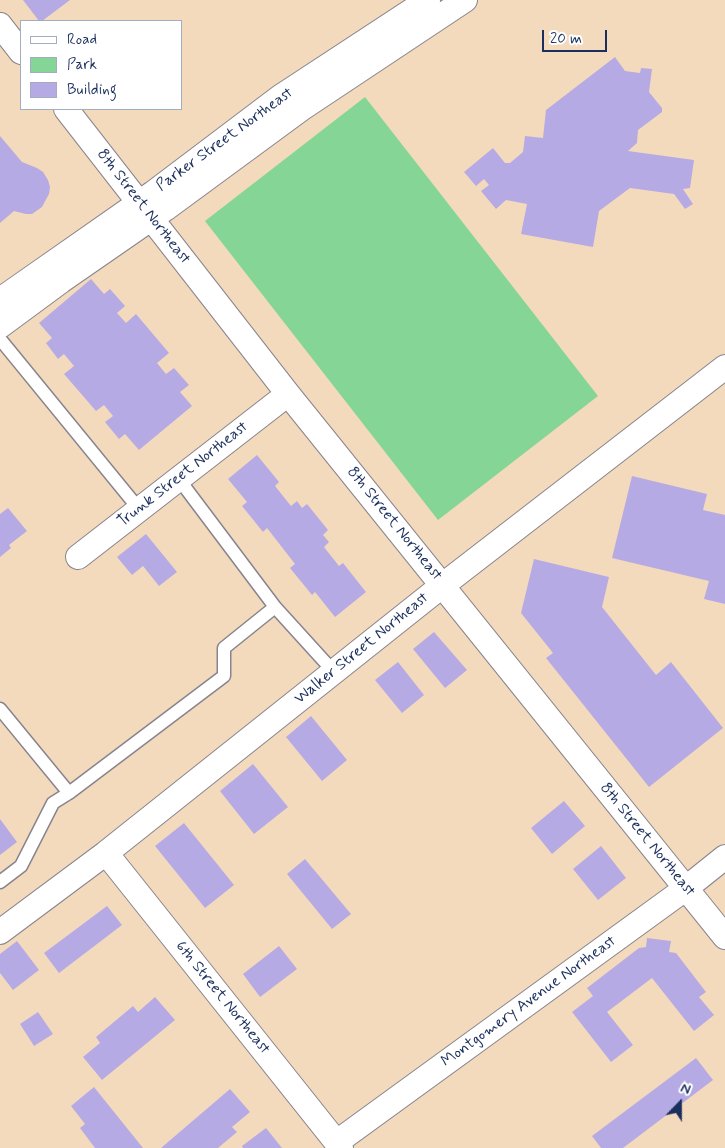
<!DOCTYPE html>
<style>
body{margin:0}
#map{position:relative;width:725px;height:1148px;overflow:hidden;background:#f4dabc;font-family:Mynerve,sans-serif}
canvas{display:block}
.legend{position:absolute;left:20px;top:20px;width:162px;height:90px;box-sizing:border-box;background:#fff;border:1px solid #a4acbf;margin:0;padding:6px 9px;list-style:none;font-size:15px;color:#1b2f5e}
.legend li{display:flex;align-items:center;gap:10px;height:25px}
.legend b{width:25px;border:1px solid #a4acbf}
.north{position:absolute;left:655px;top:1078px;width:50px;height:50px;-webkit-text-stroke:4px #fff;paint-order:stroke;rotate:22deg;font-size:14px;font-weight:700;line-height:20px;text-align:center;color:#1b2f5e}
.north::after{content:'';display:block;margin:auto;width:18px;height:22px;background:#1b2f5e;clip-path:polygon(50% 0,100% 100%,50% 72%,0 100%)}
.scale{position:absolute;left:542px;top:30px;width:65px;height:22px;box-sizing:border-box;border:2px solid #1b2f5e;border-top:0;padding-left:6px;font-size:15px;line-height:18px;white-space:nowrap;color:#1b2f5e;-webkit-text-stroke:4px #fff;paint-order:stroke}
</style>
<div id="map">
<canvas width="725" height="1148"></canvas>
<ul class="legend">
<li><b style="height:6px;background:#fff"></b>Road</li>
<li><b style="height:14px;background:#84d596"></b>Park</li>
<li><b style="height:14px;background:#b6aae4"></b>Building</li>
</ul>
<div class="north">N</div>
<div class="scale">20 m</div>
</div>
<script>
const ctx = document.querySelector('canvas').getContext('2d');
ctx.lineJoin = 'round';
function paint(path, color) {
  ctx.fillStyle = color;
  ctx.fill(path, 'evenodd');
}
function strokePath(path, color, width, dash) {
  ctx.strokeStyle = color;
  ctx.lineWidth = width;
  ctx.lineCap = dash ? 'butt' : 'round';
  ctx.setLineDash(dash || []);
  ctx.stroke(path);
}
function drawText(font, color, halo, rows, align = 'center') {
  ctx.font = font + ' Mynerve,sans-serif';
  ctx.lineWidth = 5;
  ctx.setLineDash([]);
  ctx.textBaseline = 'middle';
  ctx.strokeStyle = halo;
  ctx.fillStyle = color;
  for (const [text, x, y, turn = 0] of rows) {
    ctx.save();
    ctx.translate(x, y);
    ctx.rotate((+turn || 0) * Math.PI / 180);
    ctx.textAlign = isNaN(turn) ? turn : align;
    if (halo) ctx.strokeText(text, 0, 0);
    ctx.fillText(text, 0, 0);
    ctx.restore();
  }
}
const green = new Path2D(`
 M365 97 598 396 438 520 205 221Z`);
const building = new Path2D(`
 M23 0H70L42 21H39Z
 M615 57 625 71 640 73 641 68 652 69 649 92 662 108V112L638 130 637 143 628 151 694 160 690 188 683 189 693 204 685 209 674 194 630 188 599 211 593 247 521 234 527 204 506 200 496 209 481 191 489 185 484 179 476 186 464 172 493 148 505 163H510L523 152 525 136 543 138 546 110Z
 M0 136 22 162 37 168 43 172 48 180 50 187 49 194 42 207 32 214H26L14 211 0 223Z
 M91 279 104 294 110 289 125 306 117 313 126 323 136 314 169 353 157 363 166 374 174 368 189 385 180 392 192 406 139 450 125 434 119 439 105 422 113 416 104 405 96 411 64 374 74 366 64 354 58 359 46 343 52 338 39 323Z
 M257 455 279 482 275 486 291 506 297 501 302 508 307 504 328 530 323 535 329 542 324 547 339 566 343 563 366 592 335 617 315 592 312 595 290 568 295 564 267 528 263 532 242 506 247 502 228 479Z
 M632 476 707 494 703 510 725 515V604L704 599 709 581 612 558Z
 M8 508 27 531 9 545 11 548 0 557V514Z
 M146 534 177 572 159 586 143 566 132 575 117 557Z
 M534 559 609 577 602 607 656 675 671 662 723 728 649 787 546 658 553 653 521 613Z
 M434 632 467 670 445 688 413 649Z
 M398 662 424 695 402 713 375 680Z
 M311 716 347 760 322 781 286 737Z
 M253 764 288 807 254 834 220 791Z
 M564 801 585 826 552 854 531 828Z
 M0 819 17 842 0 855Z
 M184 823 234 885 205 908 155 846Z
 M601 846 626 878 598 900 573 869Z
 M305 859 351 914 332 929 287 874Z
 M107 906 122 925 59 973 44 953Z
 M647 938 671 941 669 952 676 953 706 992 699 997 714 1015 694 1031 652 978 607 1012 633 1045 611 1062 572 1012 593 996 587 988 639 948 646 947Z
 M17 941 39 970 13 990 0 973V954Z
 M279 946 297 969 260 997 243 974Z
 M155 997 175 1020 102 1080 83 1057 100 1043 96 1037 133 1006 138 1012Z
 M38 1012 53 1034 34 1046 20 1024Z
 M696 1058 713 1080 623 1148H601L592 1136Z
 M94 1087 143 1148H95L80 1128 85 1124 71 1106Z
 M230 1089 250 1112 232 1127 237 1132 218 1148H161Z
 M266 1128 282 1148H243L242 1146Z`);
const service = new Path2D(`
 M0 339 139 509
 M178 478 275 607
 M0 709 69 793 224 676V648L275 607 334 672
 M0 882 21 866 53 803 69 793`);
const minor = new Path2D(`
 M0 25 21 52
 M66 109 288 394 725 937
 M0 300 153 193 280 97 428 0
 M0 326 61 281 165 209 301 109 465 0
 M78 557 288 394
 M106 853 341 1148
 M0 932 106 853 443 585 725 367
 M337 1142 685 889 725 857`);
const streetNames = [
 ["Parker Street Northeast",225,140,-36],
 ["8th Street Northeast",143,207,52],
 ["Trunk Street Northeast",183,475,-38],
 ["8th Street Northeast",394,524,51],
 ["Walker Street Northeast",362,649,-39],
 ["8th Street Northeast",647,840,51],
 ["6th Street Northeast",222,998,51],
 ["Montgomery Avenue Northeast",529,1002,-36]
];
paint(green, '#84d596');
paint(building, '#b6aae4');
strokePath(service, '#88848d', 15);
strokePath(minor, '#88848d', 26);
strokePath(service, '#fff', 12);
strokePath(minor, '#fff', 24);
drawText('16px', '#1b2f5e', '#fff', streetNames);
</script>
